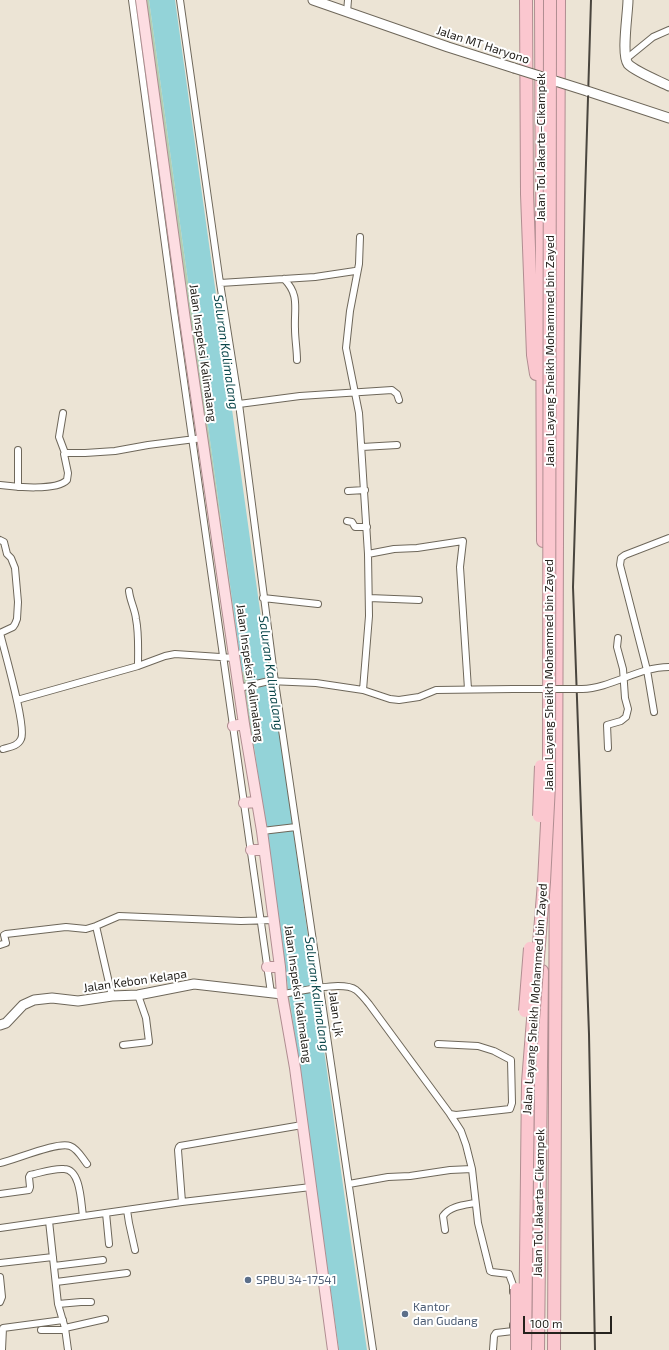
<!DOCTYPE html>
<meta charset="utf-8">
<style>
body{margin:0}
#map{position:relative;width:669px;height:1350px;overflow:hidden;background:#ece4d5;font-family:"Exo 2",sans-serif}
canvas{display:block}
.scale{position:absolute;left:523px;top:1316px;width:89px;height:18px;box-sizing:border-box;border:2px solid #25221d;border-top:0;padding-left:5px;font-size:12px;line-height:14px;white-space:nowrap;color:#25221d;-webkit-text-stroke:3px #fff;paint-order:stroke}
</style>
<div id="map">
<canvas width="669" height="1350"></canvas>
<div class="scale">100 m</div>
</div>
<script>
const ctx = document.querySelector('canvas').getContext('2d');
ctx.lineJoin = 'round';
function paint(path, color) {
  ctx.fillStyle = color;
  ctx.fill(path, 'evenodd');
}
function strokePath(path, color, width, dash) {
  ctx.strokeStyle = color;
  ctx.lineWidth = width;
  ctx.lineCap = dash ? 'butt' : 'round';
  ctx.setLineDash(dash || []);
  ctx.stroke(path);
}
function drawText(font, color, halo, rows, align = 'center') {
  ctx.font = font + ' "Exo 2",sans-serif';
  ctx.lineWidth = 4;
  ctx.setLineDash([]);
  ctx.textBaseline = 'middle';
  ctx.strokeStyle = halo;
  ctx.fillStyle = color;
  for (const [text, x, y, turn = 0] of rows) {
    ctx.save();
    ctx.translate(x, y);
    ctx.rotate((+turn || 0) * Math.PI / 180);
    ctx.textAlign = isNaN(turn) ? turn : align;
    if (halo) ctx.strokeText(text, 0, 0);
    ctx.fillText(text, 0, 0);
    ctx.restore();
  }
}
const green = new Path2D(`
 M140 0H149L242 671 248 676 249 685 246 689 339 1350H333Z`);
const water = new Path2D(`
 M149 0H175L268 668 265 673 267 684 273 687 350 1235 367 1350H339L246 689 249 685 248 676 242 671Z`);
const street = new Path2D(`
 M132 0 174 311 271 993
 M180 0 220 283 239 404 275 682 373 1350
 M347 12 348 0
 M626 59 653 37 669 30
 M360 237 359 264 350 311 346 348 359 413 368 554 369 616 363 690
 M284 279C300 295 294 308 295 329 295 339 297 350 297 360
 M220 283 315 277 355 271 357 273
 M239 404 300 396 392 390 397 394 399 400
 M63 413 59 437 65 453
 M362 447 397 445
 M18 450V487
 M0 485C15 487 57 491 67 480L68 473 64 454 65 453H85L115 451 148 445 203 438
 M348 491 365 490
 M347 521 352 522 355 527H367
 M0 540 4 542 7 554 11 558 15 568 18 602 17 619 15 624 13 627 0 633
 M368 554 394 549 417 548 463 541 460 567 468 689
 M129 591C130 601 135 609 136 619 139 634 138 651 138 666
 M263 598 318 604
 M369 598 419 600
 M0 633C4 650 27 728 21 739 18 746 10 747 3 749
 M239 688 269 681 316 683 363 690 390 699 399 700 419 697 436 690 513 689
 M582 689C612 688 638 667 669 667
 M17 700 138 666 165 656 175 654 235 658
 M654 712 647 670 620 565 621 558 625 555 669 538
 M608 748 607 725 621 721 626 717 628 709 625 698 623 669 617 647 618 638
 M262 831 296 827
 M96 926 112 996
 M0 945 6 943 4 935 6 934 66 927 86 929 96 926 119 916 241 921 274 920
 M282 994C299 992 342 980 356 990 361 994 365 999 369 1004L450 1114 456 1115 510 1109 512 1103 511 1060 494 1051 478 1046 438 1044
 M123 1045 149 1042 146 1018 138 995
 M450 1114 461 1131 466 1145 472 1169 478 1223 490 1271 492 1272 509 1274 513 1285V1292
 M0 1163C15 1160 58 1141 70 1146 78 1149 82 1158 87 1164
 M349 1184 388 1177 410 1176 450 1170 472 1169
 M0 1194 29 1190 30 1187 29 1177 30 1175C40 1173 53 1168 64 1169 81 1169 81 1204 83 1216
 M182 1202 178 1150 179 1147 180 1146 302 1125
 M127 1210 129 1223 135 1250
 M106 1213 109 1244
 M49 1221 58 1304 65 1328 68 1350
 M0 1228 182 1202 311 1187
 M445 1230 443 1216C450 1206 464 1205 475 1203
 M0 1263 53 1257
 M54 1266 103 1260
 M0 1277 2 1297 0 1302
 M56 1282 127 1273
 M58 1304 81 1302H91
 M65 1328 105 1319
 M41 1330H65
 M2 1350 3 1328 63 1320
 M493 1350 494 1336 496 1333 513 1331V1325`);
const secondary = new Path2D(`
 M313 0 448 47 514 68
 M628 0C628 13 621 55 628 64 636 72 659 81 669 86
 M587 91 669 118
 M0 1025 6 1023 23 1005 34 1000 52 998 78 1001 85 1000 112 996 138 995 194 984 282 994`);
const primary = new Path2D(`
 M141 0 185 320 244 724 262 831 280 967 282 994 295 1068 333 1350
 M233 726 244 724
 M244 803 256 802
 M251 850H264
 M267 967H280`);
const highway = new Path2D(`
 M526 0 527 194 533 355 536 374
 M541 0 543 541
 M538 1350 542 971
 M554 1350 559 0`);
const rail = new Path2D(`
 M591 0 573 587 589 1034 595 1350`);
const streetBridge = new Path2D(`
 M513 689H582`);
const secondaryBridge = new Path2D(`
 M514 68 587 91`);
const highwayBridge = new Path2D(`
 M539 816 541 766
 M525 1011 530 948
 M517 1350V1289
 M525 1350 528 1082 544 882 549 785 550 0`);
const markers = [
 [248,1280,4,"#5c6f8a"],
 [405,1314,4,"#5c6f8a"]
];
const streetNames = [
 ["Jalan MT Haryono",483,45,18],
 ["Jalan Tol Jakarta–Cikampek",541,147,-90],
 ["Jalan Layang Sheikh Mohammed bin Zayed",550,351,-90],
 ["Jalan Inspeksi Kalimalang",203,353,82],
 ["Jalan Inspeksi Kalimalang",250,673,82],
 ["Jalan Layang Sheikh Mohammed bin Zayed",549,675,-90],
 ["Jalan Kebon Kelapa",135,981,-8],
 ["Jalan Inspeksi Kalimalang",298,994,82],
 ["Jalan Layang Sheikh Mohammed bin Zayed",535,999,-86],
 ["Jalan Ljk",336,1014,82],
 ["Jalan Tol Jakarta–Cikampek",539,1203,-89]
];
const serviceNames = [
 ["SPBU 34-17541",256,1280],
 ["Kantor",413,1307],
 ["dan Gudang",413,1321]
];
const waterNames = [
 ["Saluran Kalimalang",226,352,82],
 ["Saluran Kalimalang",271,673,82],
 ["Saluran Kalimalang",317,994,82]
];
paint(green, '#b4cfb2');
paint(water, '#93d3d8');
strokePath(street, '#6e675a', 8);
strokePath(secondary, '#6e675a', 11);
strokePath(primary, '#b08d91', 12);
strokePath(highway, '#b08d91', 14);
strokePath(street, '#fff', 6);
strokePath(secondary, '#fff', 9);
strokePath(primary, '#fddde2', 10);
strokePath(highway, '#fbc7cf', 12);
strokePath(rail, '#49453e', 2);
strokePath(streetBridge, '#6e675a', 8, []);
strokePath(secondaryBridge, '#6e675a', 11, []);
strokePath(highwayBridge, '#b08d91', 14, []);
strokePath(streetBridge, '#fff', 6);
strokePath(secondaryBridge, '#fff', 9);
strokePath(highwayBridge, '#fbc7cf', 12);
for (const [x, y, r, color] of markers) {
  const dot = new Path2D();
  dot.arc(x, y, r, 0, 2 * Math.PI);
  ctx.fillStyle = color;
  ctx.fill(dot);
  strokePath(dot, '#fff', 1.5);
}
drawText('12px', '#25221d', '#fff', streetNames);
drawText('12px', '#4e5e75', '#fff', serviceNames, 'left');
drawText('italic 13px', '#0a464a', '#fff', waterNames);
</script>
